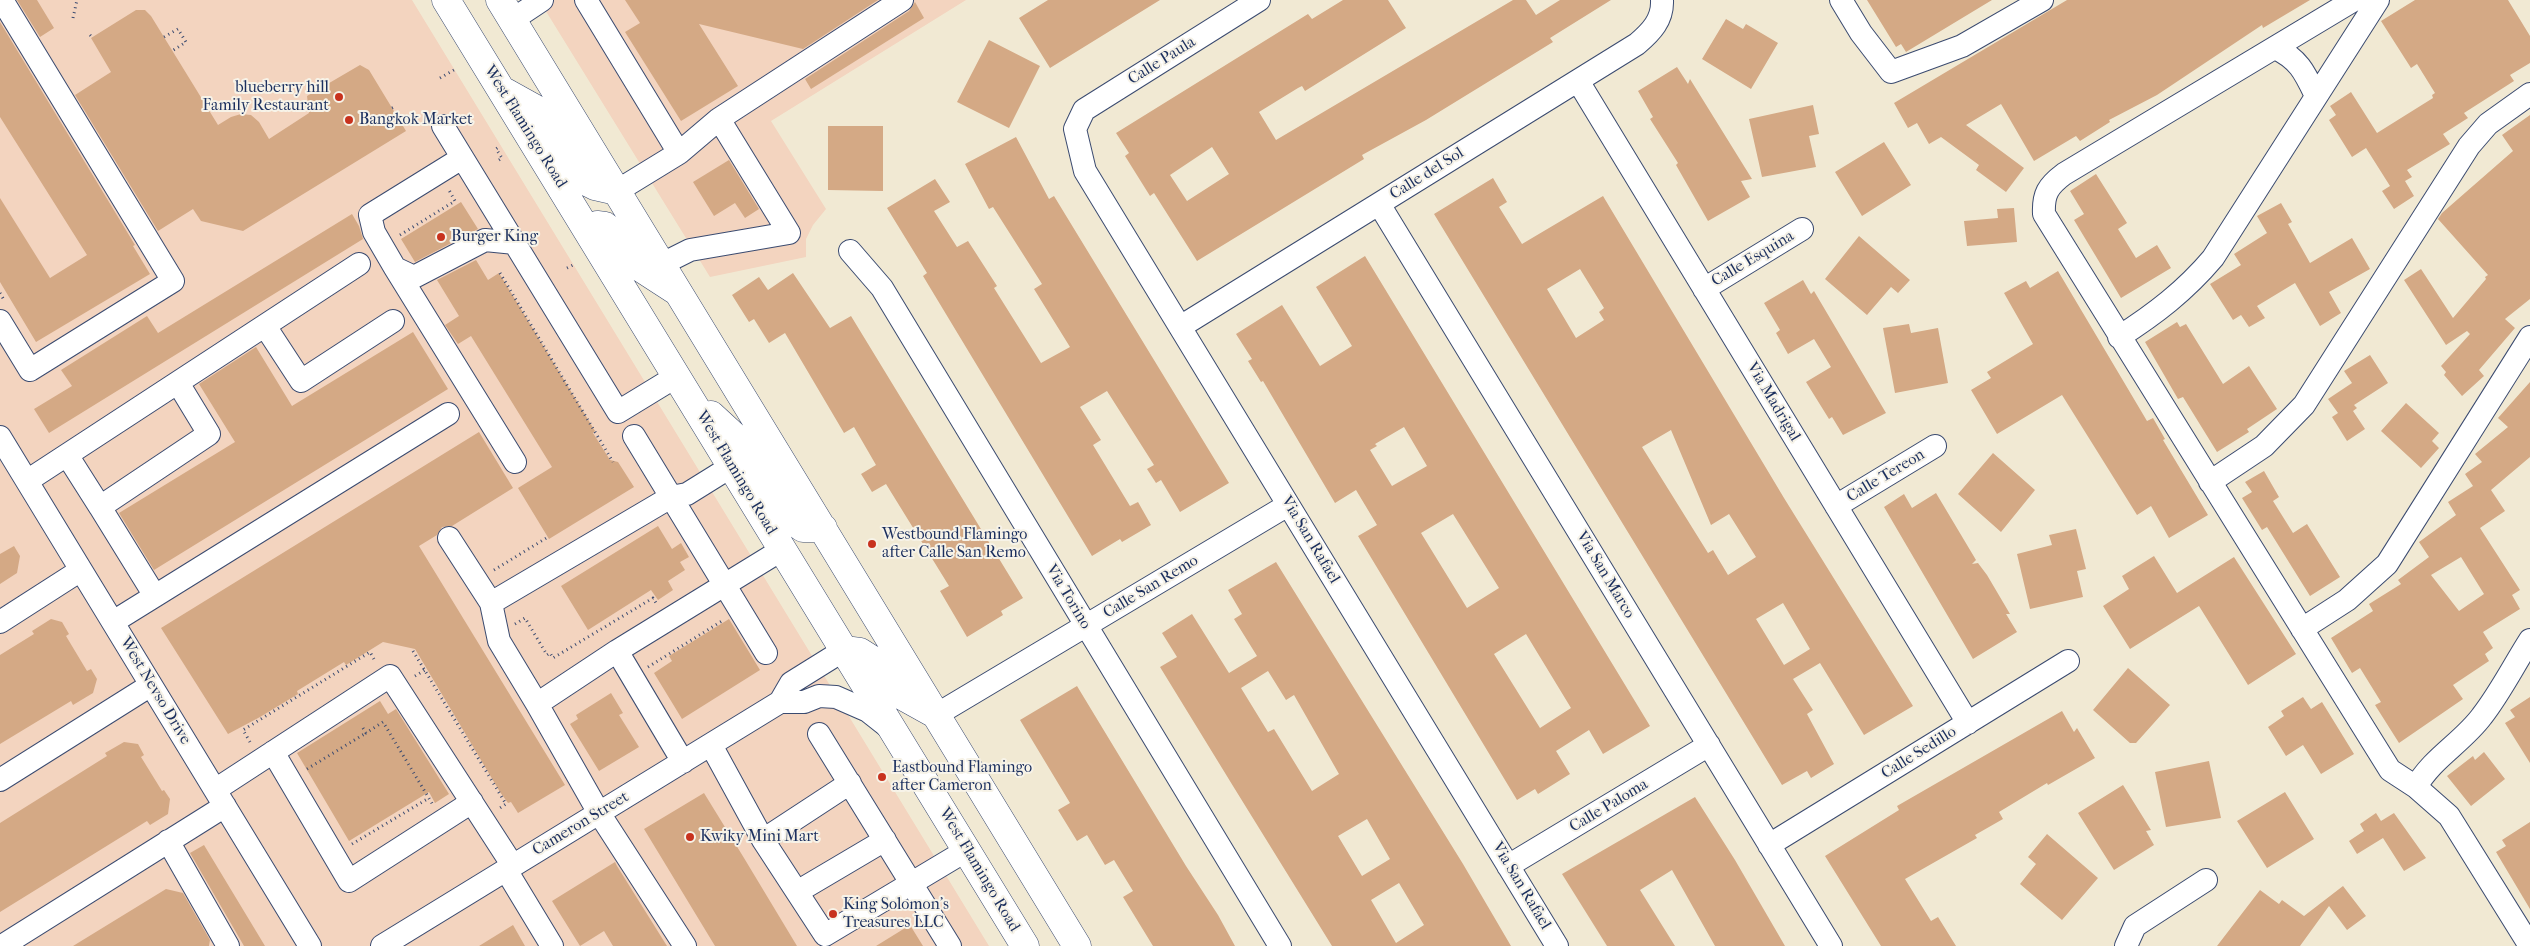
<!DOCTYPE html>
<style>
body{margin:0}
canvas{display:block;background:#f1e9d3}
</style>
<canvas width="2530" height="946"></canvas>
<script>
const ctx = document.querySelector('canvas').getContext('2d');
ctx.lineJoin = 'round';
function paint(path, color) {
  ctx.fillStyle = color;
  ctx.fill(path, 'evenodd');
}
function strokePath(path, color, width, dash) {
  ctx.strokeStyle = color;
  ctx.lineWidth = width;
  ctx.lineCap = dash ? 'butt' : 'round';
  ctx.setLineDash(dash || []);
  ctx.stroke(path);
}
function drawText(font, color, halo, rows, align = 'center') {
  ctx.font = font + ' "IM FELL French Canon",serif';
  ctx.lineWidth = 4;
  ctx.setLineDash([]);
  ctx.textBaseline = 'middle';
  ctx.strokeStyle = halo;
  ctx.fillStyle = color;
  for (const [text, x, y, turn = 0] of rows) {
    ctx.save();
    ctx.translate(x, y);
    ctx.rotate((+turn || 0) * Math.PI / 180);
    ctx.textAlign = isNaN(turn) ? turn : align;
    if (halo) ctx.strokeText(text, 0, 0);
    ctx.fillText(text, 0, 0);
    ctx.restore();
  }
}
const built = new Path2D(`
 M0 0H412L989 946H0Z
 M539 0H966L771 121 826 209 813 225 806 239V257L710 277Z`);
const building = new Path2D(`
 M17 0H37L54 28 40 37Z
 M625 0H878L803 49 699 24 738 86 681 121 625 32 640 23Z
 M1048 0H1160L1050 68 1019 18Z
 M1343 0H1388L1406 28 1305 91 1302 86 1298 88 1259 112 1276 140 1513 0H1526L1536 15 1560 0H1611L1550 38 1553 42 1426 120 1362 155 1364 159 1197 261 1154 193 1150 196 1125 156 1129 153 1116 133 1308 14 1312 19ZM1212 147 1229 174 1187 201 1170 175Z
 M1867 0H1992L1906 52 1901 44 1896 47Z
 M2067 0H2310L2263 28 2262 25 2157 95 2109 120 2110 122 2080 141 2076 136 2034 161 2001 104 1966 125 2024 168 2006 192 1976 170 1979 165 1941 137 1929 144 1917 123 1908 128 1894 103Z
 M2415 0H2508L2530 36V63L2510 75 2514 81 2464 113 2468 118 2443 134 2450 144 2407 170 2412 177 2405 181 2414 196 2394 209 2382 191 2390 186 2366 148 2352 157 2329 120 2336 115 2330 106 2351 92 2377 133 2433 98 2432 95 2435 93 2417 64 2411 68 2381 21Z
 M915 2 924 18 811 89 805 79 909 11Z
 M136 10H145L151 16 218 125 231 117 241 114 251 115 259 122 269 139 309 113 307 96 360 65 369 70 406 131 243 231 201 221 193 209 158 231 75 95 111 72 91 38Z
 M1726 19 1743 29 1746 24 1778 43 1751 89 1702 59Z
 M0 22 135 245 133 246 150 274 36 342 0 282V198L50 278 87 255 0 117Z
 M989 40 1040 66 1009 128 957 102Z
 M1677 67 1688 84 1690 79 1752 179 1741 181 1750 197 1708 221 1676 165 1678 163 1650 119 1653 117 1638 91Z
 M1813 105 1819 134 1809 136 1816 167 1762 177 1749 119Z
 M2530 115V299L2505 319 2515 328 2479 370 2484 376 2462 396 2444 375 2446 372 2441 366 2470 334 2467 331 2446 345 2404 280 2421 269 2453 318 2486 279 2485 277 2488 275 2438 219 2442 213 2513 151 2502 135Z
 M828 126H883V191L828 190Z
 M1016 137 1049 199 1054 196 1229 483 1180 512 1161 480 1156 483 1147 469 1154 465 1107 391 1080 407 1101 440 1093 445 1130 506 1138 502 1151 525 1122 542 1120 539 1092 556 923 276 927 273 887 208 935 179 950 202 934 211 957 247 968 241 997 286 994 288 1041 363 1070 347 1034 289 1042 284 993 207 989 209 965 164Z
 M1884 142 1911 185 1862 216 1835 172Z
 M729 160 759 209 745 218 735 203 714 216 693 182Z
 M2096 174 2127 223 2118 229 2136 258 2157 245 2171 268 2121 298 2074 220 2084 214 2070 191Z
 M1493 178 1507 202 1499 207 1522 244 1603 196 1784 498 1913 706 1864 735 1820 663 1793 679 1813 710 1807 714 1834 764 1811 778 1807 771 1782 785 1434 214ZM1580 269 1604 308 1599 312 1604 320 1576 338 1547 289ZM1671 430 1711 525 1729 514 1756 557 1728 575 1713 550 1708 553 1642 447ZM1783 603 1810 649 1784 665 1756 619Z
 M461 202 478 229 415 262 401 239Z
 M2281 203 2292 222 2288 224 2310 263 2352 238 2370 269 2329 292 2341 313 2320 326 2295 283 2257 306 2265 318 2249 327 2241 315 2233 320 2210 284 2241 265 2234 254 2267 233 2257 216Z
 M2014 208 2017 242 1967 246 1964 221 1998 218 1997 209Z
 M352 214 359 226 363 239 49 433 34 409 72 386 61 370 147 316 158 333Z
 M1859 236 1910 280 1898 293 1891 287 1867 315 1825 279Z
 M1365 256 1650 726 1603 754 1589 730 1556 751 1570 774 1538 794 1535 789 1517 800 1358 536 1377 525 1356 490 1335 503 1263 381 1261 382 1248 361 1252 359 1236 334 1282 305 1320 366 1352 346 1316 287ZM1404 427 1427 466 1392 486 1370 450 1377 446 1375 444ZM1453 514 1499 588 1467 608 1421 533ZM1526 634 1571 708 1540 728 1494 654Z
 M476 260 488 280 499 273 595 431 593 433 610 460 618 462 634 487 549 539 518 488 552 467 471 336 458 344 445 325 459 316 437 280Z
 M2058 271 2147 421 2153 418 2165 439 2163 440 2208 515 2169 538 2151 506 2137 515 2062 395 1997 434 1971 390 1991 378 1987 372 2033 344 2004 293 2026 281 2030 288Z
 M793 273 830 328 851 316 1023 598 1001 611 1003 615 967 637 940 591 949 586 886 484 872 492 861 474 876 465 854 427 844 433 785 333 769 343 754 319 749 322 732 295 759 277 768 290Z
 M1803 280 1811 294 1814 291 1886 413 1843 435 1832 417 1829 419 1806 382 1831 367 1814 339 1788 354 1776 333 1780 330 1764 303Z
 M2177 322 2180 327 2186 324 2223 384 2249 366 2277 409 2247 429 2249 432 2217 452 2183 397 2178 399 2145 342Z
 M1909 324 1911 333 1938 328 1948 383 1895 393 1883 328Z
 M413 332 448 389 154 570 119 513 235 442 199 384 256 347 292 406Z
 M2370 355 2388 383 2354 405 2357 408 2353 411 2365 429 2347 441 2332 417 2338 413 2328 399 2352 383 2344 371Z
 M2530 382V457L2491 490 2505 511 2480 528 2520 590 2512 595 2520 609 2483 632 2493 648 2485 654 2489 661 2453 685 2463 699 2399 743 2375 705 2381 702 2360 668 2352 673 2331 638 2373 611 2369 604 2401 584 2398 580 2429 557 2419 542 2456 515 2448 502 2473 486 2465 474 2482 462 2475 454 2508 427 2498 418ZM2461 557 2484 594 2459 611 2431 575Z
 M2406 403 2439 433 2432 441 2439 448 2421 468 2381 431Z
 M479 432 513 488 452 526 442 527 437 535 419 546 565 785 518 813 511 802 508 803 500 792 415 649 383 642 346 665 344 662 297 691 298 694 260 717 228 734 161 628Z
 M1993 453 2035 490 2001 532 1958 494Z
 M2264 471 2279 497 2273 501 2293 533 2307 524 2340 577 2310 596 2267 527 2262 530 2242 498 2252 492 2245 482Z
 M1936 493 1976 560 1972 564 1978 563 1987 575 2010 614H2006L2017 632 1973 659 1884 507 1904 494 1912 508Z
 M658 526 672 549 681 543 689 557 680 562 685 570 668 581 673 590 658 600 651 590 588 630 561 586Z
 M2076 529 2086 569 2077 571 2083 597 2030 609 2017 554 2052 545 2049 535Z
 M14 546 20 556 17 573 0 584V554Z
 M2154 556 2177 593 2234 557 2296 654 2248 685 2199 606 2130 649 2103 606 2129 589 2122 576Z
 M1276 562 1463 864 1511 946H1332L1233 786 1160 667 1177 657 1162 633 1192 614 1229 673 1257 656 1234 619 1242 614 1228 590ZM1268 671 1286 700 1294 695 1339 774 1312 791 1274 729 1268 732 1241 688ZM1367 819 1390 859 1362 876 1338 836ZM1399 883 1424 925 1396 943 1371 900Z
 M51 619 62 622 69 634 66 636 87 671 91 669 97 679 93 693 73 705 71 701 0 744V655L34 634 32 631Z
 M729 619 760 670 682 719 654 673 672 661 669 656Z
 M2128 668 2170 705 2136 743H2130L2093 710Z
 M1077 686 1186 866 1218 915 1235 946H1153L1123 897 1133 891 1114 860 1105 865 1087 835 1077 841 1058 810 1070 803 1020 720Z
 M611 693 623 713 619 715 639 747 599 771 570 724 578 719 576 715Z
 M2303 697 2311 709 2322 702 2354 754 2321 774 2303 745 2286 756 2268 727 2284 716 2281 711Z
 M2530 697V763L2505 723 2515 717 2510 710Z
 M380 701 388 714 396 709 449 794 435 803 429 792 349 841 297 753Z
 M2062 711 2074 732 2077 728 2095 758 2048 785 2047 783 1999 812 2003 819 1975 835 1977 838 1905 879 1931 921 1938 917 1956 946H1881L1825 856 1899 810 1897 806Z
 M124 742 138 744 144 755 141 757 162 791 164 790 170 799 168 814 150 825 147 821 0 912V823L107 756 105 753Z
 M2484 752 2505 779 2471 806 2447 776 2473 756 2475 760Z
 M2209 761 2221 818 2166 827 2155 772Z
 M2123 785 2151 830 2146 831 2154 845 2114 870 2078 813Z
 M2285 792 2314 839 2267 868 2237 821Z
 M704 793 744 858 797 946H715L644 829Z
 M1695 797 1735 860 1785 946H1715L1672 870 1640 890 1675 946H1607L1562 874Z
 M2376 813 2381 821 2394 813 2426 858 2404 871 2383 838 2357 854 2349 841 2364 831 2360 824Z
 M2530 822V909L2496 852 2506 846 2502 840Z
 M2047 834 2098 878 2062 920 2020 884 2036 864 2028 857Z
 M204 845 265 946H244L190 853Z
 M615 862 617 866 667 946H613L604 931 580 946 552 901Z
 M2343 886 2366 916 2347 930 2329 906 2300 946H2217L2260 890 2279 904 2282 900 2304 916Z
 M166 889 183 893 210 940 209 946H73Z
 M513 925 525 946H479Z
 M910 925 923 946H876Z`);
const path = new Path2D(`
 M73 18 77 0
 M90 35 92 37
 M164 37 178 29 186 42 172 51
 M440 78 454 70
 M392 108 394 107
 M499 160 502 158 496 149 500 146
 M400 235 455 201 449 190
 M567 268 573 265
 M500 273 613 462
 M0 293 4 300
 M494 570 548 537
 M515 624 525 618 547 655 550 653 553 658 653 598 656 603
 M413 651 506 804 500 808
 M648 667 722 621
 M415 676 425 670
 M363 728 366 733 383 722 433 805
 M250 742 243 730 370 652 375 661
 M307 769 366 733
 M352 844 429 798`);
const minor = new Path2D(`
 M586 0 679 153 617 191
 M1259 0 1084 110 1075 129 1085 171 1557 946
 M1841 0 1861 33 1891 72 1962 46 2042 0
 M2354 0 2064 174C2048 186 2043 194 2044 214L2390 770 2416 787 2449 816 2530 946
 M512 20 542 0
 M2275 48C2299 59 2305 73 2316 96
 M1578 81 1968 723
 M443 126 618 412 677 376
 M679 153 719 119 902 0
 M462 158 370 215 374 232 395 268 414 277 485 240 515 243
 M1379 204 1831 946
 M850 251 882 288 1280 946
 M662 264 690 250 789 233 719 119
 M395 268 515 462
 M1704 289 1802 229
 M0 321 30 370 173 281 2 0
 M265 326 301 381 393 321
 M1180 327 1637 44C1651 32 1663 20 1662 0
 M2119 337C2155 314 2185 291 2213 258L2378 0
 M634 436 766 653
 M0 437 310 946
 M67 455 100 507 209 434 178 383
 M27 481 359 264
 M2210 482 2264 446 2304 405 2469 146 2488 124 2530 94
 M1836 506 1935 446
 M100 507 155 596
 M449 538 491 603 671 497 687 494 732 466
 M491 603 499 641 537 704 617 651
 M0 622 81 570
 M113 622 448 414
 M2302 629 2347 600 2387 564 2530 337
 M780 702H804L819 696 836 697 868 711 887 726
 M537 704 599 813 685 946
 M936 715 1288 505
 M819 734 950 946
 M711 745 763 840 825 935 967 850
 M273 752 349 881 472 802
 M683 762 617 651 783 549
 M0 780 151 685
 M2416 787C2432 758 2463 742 2482 716 2500 693 2514 665 2530 640
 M215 790 390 676 513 866
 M763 840 850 783
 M168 841 228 946
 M1769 845 2068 661
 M1508 866 1709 745
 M506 870 552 946
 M797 892 885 840
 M2 946 225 806
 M382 946 780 702 791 683 844 650
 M2126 946 2135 926 2206 880`);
const major = new Path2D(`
 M446 0 1025 946
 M500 0 1077 946
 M505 92 541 112 585 181 595 186 617 191
 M588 229 597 225 605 226 626 247 638 266 675 290
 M711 415 748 449 789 518 803 528H823
 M844 650 860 652 871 659 882 669 899 694 935 714`);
const markers = [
 [339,97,5,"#c8321e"],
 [349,120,5,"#c8321e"],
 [441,237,5,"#c8321e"],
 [872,544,5,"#c8321e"],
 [882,777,5,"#c8321e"],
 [690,837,5,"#c8321e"],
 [833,914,5,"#c8321e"]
];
const streetNames = [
 ["Calle Paula",1162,61,-32],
 ["West Flamingo Road",525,127,58],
 ["Calle del Sol",1427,174,-32],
 ["Calle Esquina",1753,259,-31],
 ["Via Madrigal",1773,402,59],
 ["West Flamingo Road",736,473,59],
 ["Calle Tereon",1886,476,-31],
 ["Via San Rafael",1310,540,59],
 ["Via San Marco",1605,575,59],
 ["Calle San Remo",1151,587,-31],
 ["Via Torino",1068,597,59],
 ["West Nevso Drive",155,691,59],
 ["Calle Sedillo",1919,753,-32],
 ["Calle Paloma",1609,806,-31],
 ["Cameron Street",581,824,-31],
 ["West Flamingo Road",979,870,59],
 ["Via San Rafael",1521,886,59]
];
const poiNames = [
 ["blueberry hill",329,88,"right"],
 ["Family Restaurant",329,106,"right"],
 ["Bangkok Market",359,120],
 ["Burger King",451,237],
 ["Westbound Flamingo",882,535],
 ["after Calle San Remo",882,553],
 ["Eastbound Flamingo",892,768],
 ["after Cameron",892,786],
 ["Kwiky Mini Mart",700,837],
 ["King Solomon's",843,905],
 ["Treasures LLC",843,923]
];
paint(built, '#f3d4bf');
paint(building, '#d4a985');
strokePath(minor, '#3b4b70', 24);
strokePath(major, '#3b4b70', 29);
strokePath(path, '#3b4b70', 3, [1, 4]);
strokePath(minor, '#fff', 22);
strokePath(major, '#fff', 28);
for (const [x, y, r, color] of markers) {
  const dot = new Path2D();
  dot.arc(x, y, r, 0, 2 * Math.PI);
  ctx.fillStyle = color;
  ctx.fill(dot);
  strokePath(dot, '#f7f3e8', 2);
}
drawText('16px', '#1b2f5e', '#f7f3e8', streetNames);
drawText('16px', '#1b2f5e', '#f7f3e8', poiNames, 'left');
</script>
